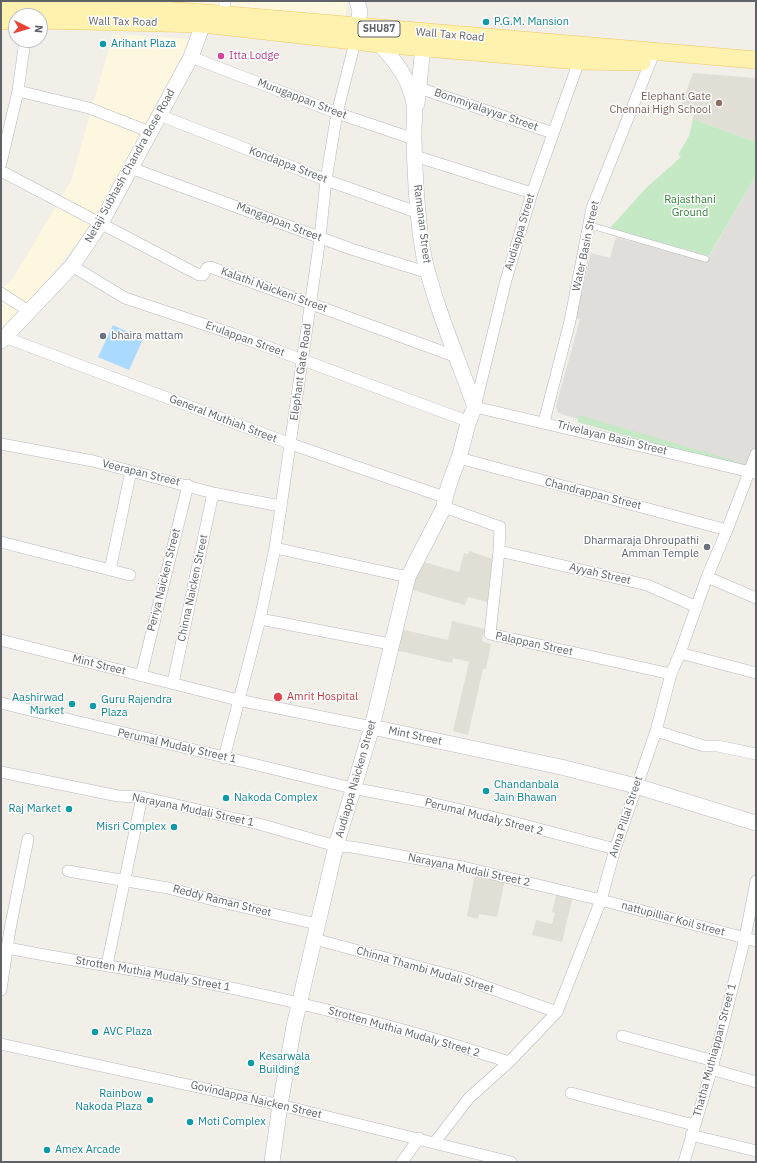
<!DOCTYPE html>
<style>
body{margin:0}
#map{position:relative;width:757px;height:1163px;overflow:hidden;background:#f1efe8;font-family:"IBM Plex Sans",sans-serif}
canvas{display:block}
.frame{position:absolute;inset:0;border:2px solid #5f6368;pointer-events:none}
.north{position:absolute;left:8px;top:8px;width:40px;height:40px;box-sizing:border-box;background:#fff;border:1px solid #bfc1c3;border-radius:50%;rotate:95deg;font-size:11px;font-weight:700;line-height:16px;text-align:center;color:#5f6368}
.north::after{content:'';display:block;margin:auto;width:14px;height:18px;background:#ea4335;clip-path:polygon(50% 0,100% 100%,50% 72%,0 100%)}
</style>
<div id="map">
<canvas width="757" height="1163"></canvas>
<div class="frame"></div>
<div class="north">N</div>
</div>
<script>
const ctx = document.querySelector('canvas').getContext('2d');
ctx.lineJoin = 'round';
function paint(path, color) {
  ctx.fillStyle = color;
  ctx.fill(path, 'evenodd');
}
function strokePath(path, color, width, dash) {
  ctx.strokeStyle = color;
  ctx.lineWidth = width;
  ctx.lineCap = dash ? 'butt' : 'round';
  ctx.setLineDash(dash || []);
  ctx.stroke(path);
}
function drawText(font, color, halo, rows, align = 'center') {
  ctx.font = font + ' "IBM Plex Sans",sans-serif';
  ctx.lineWidth = 3;
  ctx.setLineDash([]);
  ctx.textBaseline = 'middle';
  ctx.strokeStyle = halo;
  ctx.fillStyle = color;
  for (const [text, x, y, turn = 0] of rows) {
    ctx.save();
    ctx.translate(x, y);
    ctx.rotate((+turn || 0) * Math.PI / 180);
    ctx.textAlign = isNaN(turn) ? turn : align;
    if (halo) ctx.strokeText(text, 0, 0);
    ctx.fillText(text, 0, 0);
    ctx.restore();
  }
}
const commercial = new Path2D(`
 M96 1H347L346 16Z
 M113 34 191 39 92 225 1 335V289L14 277 71 181Z`);
const industrial = new Path2D(`
 M756 175V445L748 466 579 416 578 419 558 413 556 406 580 319 575 317 591 253 610 258 616 237 706 262Z`);
const education = new Path2D(`
 M693 73 756 78V142L693 119V113L680 108Z
 M469 551 496 560 491 603 468 597 465 605 412 590 421 561 459 572 464 553 468 554Z
 M452 621 485 629 482 641 491 644 486 669H483L468 735 453 731 469 662 453 658 452 663 395 650 400 629 448 640Z
 M475 874 505 880 497 917 479 914 478 919 467 916Z
 M557 892 573 896 562 942 532 935 536 920 552 924 555 913 552 912Z`);
const green = new Path2D(`
 M693 119 756 142V175L709 256 610 228 646 188 681 157 678 155 689 136Z
 M579 415 732 460 748 466H736L577 422Z`);
const water = new Path2D(`
 M113 325 143 339 129 370 98 357Z`);
const lane = new Path2D(`
 M589 225 706 259`);
const street = new Path2D(`
 M224 15 225 1
 M191 57 337 113 414 139
 M579 61 532 193 506 280 475 407 755 473
 M419 88 553 133
 M18 91 89 108 150 132
 M159 115 326 180 419 213
 M415 156 532 193
 M1 163 18 91 25 40
 M131 168 351 249 429 273
 M1 171 199 275H203L207 268 210 267 457 357
 M72 266 125 298 233 334 467 421
 M1 293 30 312
 M4 337 291 444 444 497
 M544 422 570 321 592 208 654 53
 M1 444 93 461 213 493 280 506
 M459 458 727 530
 M444 507 500 527 499 551 490 634 671 674
 M1 542 130 575
 M275 548 408 577
 M499 551 647 585 697 607
 M110 570 131 471
 M707 577 756 598
 M260 619 390 644
 M1 640 238 700 372 727
 M680 653 756 673
 M141 676 188 485
 M173 683 213 493
 M1 703 352 788 431 803 505 820 615 849
 M656 731 704 746H718L756 754
 M224 758 260 619 275 548 320 238 326 180 337 113 355 42
 M1 772 118 796 142 797 259 824 336 846 352 847 463 867 601 900 756 941
 M68 871 168 888 217 901 317 924
 M314 939 461 978 557 1012
 M8 948C72 961 137 970 202 982 306 1003 408 1029 509 1062
 M107 965 142 797
 M1 990 10 929 28 839
 M622 1036 714 1061
 M1 1044 280 1105 511 1162
 M711 1069 756 1082
 M571 1093 694 1125
 M691 1135 756 1151
 M435 1142 469 1098 509 1062 557 1012 601 900 615 849 656 731 671 674 680 653 707 577 727 530 756 454
 M402 1162 419 1138
 M684 1162 714 1061 745 938 756 881`);
const secondary = new Path2D(`
 M356 37 360 11 357 1
 M417 104 423 47
 M1 341 72 266 101 223 191 57 203 24 205 13
 M372 727 561 767 636 786 756 823
 M272 1162 280 1105 294 1026 336 846 372 727 408 577 444 507C445 490 453 475 458 460 465 441 465 425 475 407 458 359 435 306 424 257 417 220 415 179 414 140 413 120 418 110 410 89 404 72 392 58 380 44`);
const primary = new Path2D(`
 M1 6 78 4 205 13 756 60
 M40 20 203 24 380 44 579 61 642 62
 M1 21H16`);
const markers = [
 [486,22,4,"#0f9aa8"],
 [103,44,4,"#0f9aa8"],
 [221,56,4,"#d1479c"],
 [719,103,4,"#8d6e63"],
 [103,336,4,"#6b7280"],
 [707,547,4,"#6b7280"],
 [278,697,5,"#e0444e"],
 [72,704,4,"#0f9aa8"],
 [93,706,4,"#0f9aa8"],
 [486,791,4,"#0f9aa8"],
 [226,798,4,"#0f9aa8"],
 [69,809,4,"#0f9aa8"],
 [174,827,4,"#0f9aa8"],
 [95,1032,4,"#0f9aa8"],
 [251,1063,4,"#0f9aa8"],
 [150,1100,4,"#0f9aa8"],
 [190,1122,4,"#0f9aa8"],
 [47,1150,4,"#0f9aa8"]
];
const shields = [
 [379,29,42]
];
const shieldNames = [
 ["SHU87",379,29]
];
const streetNames = [
 ["Wall Tax Road",123,22,1],
 ["Wall Tax Road",450,35,5],
 ["Murugappan Street",302,99,21],
 ["Bommiyalayyar Street",486,110,19],
 ["Kondappa Street",288,165,21],
 ["Netaji Subhash Chandra Bose Road",130,166,-61],
 ["Mangappan Street",279,222,21],
 ["Ramanan Street",422,224,83],
 ["Audiappa Street",520,232,-73],
 ["Water Basin Street",586,246,-78],
 ["Kalathi Naickeni Street",274,290,20],
 ["Erulappan Street",245,339,20],
 ["Elephant Gate Road",301,372,-82],
 ["General Muthiah Street",223,419,21],
 ["Trivelayan Basin Street",612,438,14],
 ["Veerapan Street",141,473,14],
 ["Chandrappan Street",593,494,14],
 ["Ayyah Street",600,574,13],
 ["Periya Naicken Street",164,580,-76],
 ["Chinna Naicken Street",193,588,-78],
 ["Palappan Street",534,644,12],
 ["Mint Street",99,665,14],
 ["Mint Street",415,736,12],
 ["Perumal Mudaly Street 1",177,746,13],
 ["Audiappa Naicken Street",356,779,-74],
 ["Narayana Mudali Street 1",193,810,12],
 ["Perumal Mudaly Street 2",484,817,14],
 ["Anna Pillai Street",626,817,-72],
 ["Narayana Mudali Street 2",469,870,12],
 ["Reddy Raman Street",222,901,14],
 ["nattupilliar Koil street",673,919,15],
 ["Chinna Thambi Mudali Street",425,970,16],
 ["Strotten Muthia Mudaly Street 1",153,974,10],
 ["Strotten Muthia Mudaly Street 2",404,1032,16],
 ["Thatha Muthiappan Street 1",715,1050,-75],
 ["Govindappa Naicken Street",256,1100,13]
];
const cultureNames = [
 ["P.G.M. Mansion",494,22],
 ["Arihant Plaza",111,44],
 ["Aashirwad",64,698,"right"],
 ["Market",64,711,"right"],
 ["Guru Rajendra",101,700],
 ["Plaza",101,713],
 ["Chandanbala",494,785],
 ["Jain Bhawan",494,798],
 ["Nakoda Complex",234,798],
 ["Raj Market",61,809,"right"],
 ["Misri Complex",166,827,"right"],
 ["AVC Plaza",103,1032],
 ["Kesarwala",259,1057],
 ["Building",259,1070],
 ["Rainbow",142,1094,"right"],
 ["Nakoda Plaza",142,1107,"right"],
 ["Moti Complex",198,1122],
 ["Amex Arcade",55,1150]
];
const hotelNames = [
 ["Itta Lodge",229,56]
];
const educationNames = [
 ["Elephant Gate",711,97],
 ["Chennai High School",711,110]
];
const parkNames = [
 ["Rajasthani",690,200],
 ["Ground",690,213]
];
const worshipNames = [
 ["bhaira mattam",111,336],
 ["Dharmaraja Dhroupathi",699,541,"right"],
 ["Amman Temple",699,554,"right"]
];
const healthNames = [
 ["Amrit Hospital",287,697]
];
paint(commercial, '#fef7e0');
paint(industrial, '#e0deda');
paint(education, '#e1ded6');
paint(green, '#c5e8c5');
paint(water, '#aadaff');
strokePath(lane, '#b5b8bc', 7);
strokePath(street, '#b5b8bc', 12);
strokePath(secondary, '#b6babf', 16);
strokePath(primary, '#f2c960', 18);
strokePath(lane, '#fff', 5.5);
strokePath(street, '#fff', 11);
strokePath(secondary, '#fff', 15);
strokePath(primary, '#fff2af', 17);
for (const [x, y, r, color] of markers) {
  const dot = new Path2D();
  dot.arc(x, y, r, 0, 2 * Math.PI);
  ctx.fillStyle = color;
  ctx.fill(dot);
  strokePath(dot, '#fff', 1.5);
}
for (const [x, y, w] of shields) {
  const box = new Path2D();
  box.roundRect(x - w / 2, y - 8, w, 16, 3);
  ctx.fillStyle = '#fff';
  ctx.fill(box);
  strokePath(box, '#5f6368', 1);
}
drawText('bold 10px', '#5f6368', null, shieldNames);
drawText('11px', '#5f6368', '#fff', streetNames);
drawText('11px', '#0d838f', '#fff', cultureNames, 'left');
drawText('11px', '#b23c85', '#fff', hotelNames, 'left');
drawText('11px', '#785e54', '#fff', educationNames, 'right');
drawText('11px', '#348238', '#fff', parkNames);
drawText('11px', '#5b616d', '#fff', worshipNames, 'left');
drawText('11px', '#be3a42', '#fff', healthNames, 'left');
</script>
